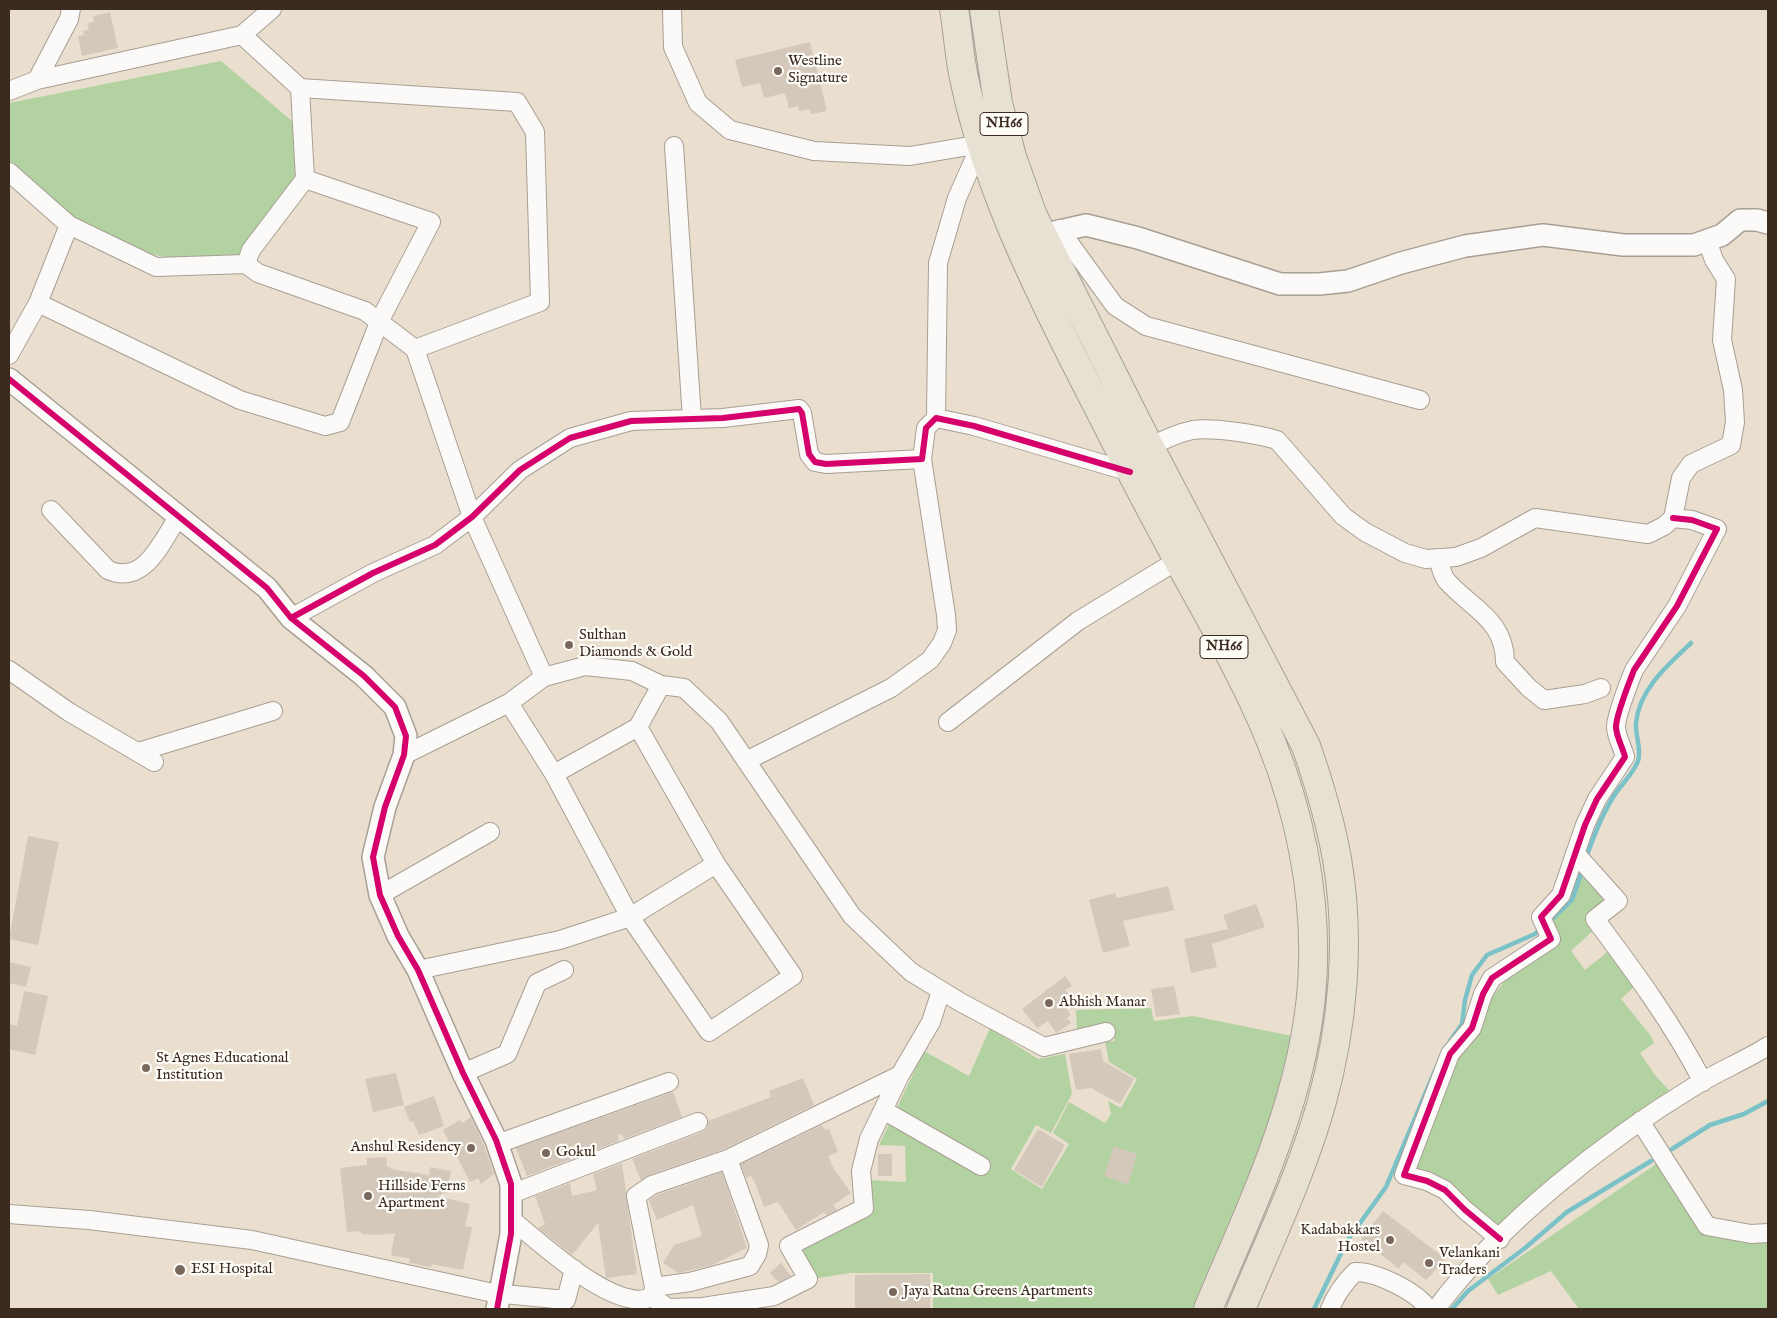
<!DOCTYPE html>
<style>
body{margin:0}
#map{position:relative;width:1777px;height:1318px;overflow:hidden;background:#eadfcf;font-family:"IM FELL English",serif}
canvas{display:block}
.frame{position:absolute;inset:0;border:10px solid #3b2a1e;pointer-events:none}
</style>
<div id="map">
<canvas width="1777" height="1318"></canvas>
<div class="frame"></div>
</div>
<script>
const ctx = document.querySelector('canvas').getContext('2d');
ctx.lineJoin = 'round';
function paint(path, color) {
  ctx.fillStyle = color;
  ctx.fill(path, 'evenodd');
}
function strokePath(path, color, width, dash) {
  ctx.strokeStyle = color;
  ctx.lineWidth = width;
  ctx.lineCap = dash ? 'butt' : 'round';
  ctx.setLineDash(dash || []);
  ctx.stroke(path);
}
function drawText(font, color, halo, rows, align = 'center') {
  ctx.font = font + ' "IM FELL English",serif';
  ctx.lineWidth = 4.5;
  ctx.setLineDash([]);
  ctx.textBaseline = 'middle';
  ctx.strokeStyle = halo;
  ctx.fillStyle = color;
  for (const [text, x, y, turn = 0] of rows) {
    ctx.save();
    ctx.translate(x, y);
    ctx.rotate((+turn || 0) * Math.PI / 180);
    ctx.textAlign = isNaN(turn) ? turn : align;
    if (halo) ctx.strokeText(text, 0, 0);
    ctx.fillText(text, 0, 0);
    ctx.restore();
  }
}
const green = new Path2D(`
 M221 61 292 121 305 179 244 259 188 262 137 251 80 225 27 180 9 160V103Z
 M1578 861 1610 899 1596 928 1571 951 1585 970 1611 949 1637 984 1621 999 1651 1036 1654 1043 1640 1053 1655 1075 1675 1097 1500 1237 1405 1174 1450 1054 1508 976 1551 943 1547 925Z
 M1151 1008 1154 1021 1193 1016 1292 1036 1281 1092 1260 1152 1196 1309H933V1273H850L813 1279 794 1247 868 1211V1180L906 1182 905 1146 879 1145 924 1051 969 1076 990 1028 1038 1059 1065 1054 1072 1094 1051 1133 1036 1125 1011 1169 1042 1189 1069 1144 1053 1133 1069 1102 1105 1123 1111 1114 1108 1101 1121 1108 1137 1079 1109 1062 1105 1042 1115 1041 1111 1027 1077 1030 1076 1010Z
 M1659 1162 1707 1231 1768 1238V1309H1579L1551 1271 1498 1295 1488 1279Z`);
const stream = new Path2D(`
 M1586 858C1593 838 1601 817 1612 799 1620 785 1632 776 1638 761 1642 750 1635 735 1636 723 1639 689 1668 665 1691 643
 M1548 923 1572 900 1583 868
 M1450 1041 1462 1024 1465 1000 1472 975 1487 955 1535 934 1542 928
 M1672 1149 1710 1125 1744 1114 1768 1101
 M1314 1309 1347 1241 1386 1187 1444 1049
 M1452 1309 1468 1291 1525 1248 1567 1212 1651 1161`);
const building = new Path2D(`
 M110 12 118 48 82 56 78 36 84 35 83 31 89 30 87 23 94 22 93 16Z
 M810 42 827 111 811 114 809 109 799 111 798 106 789 108 785 93 764 98 760 83 742 87 735 60Z
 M28 836 59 842 38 945 9 939Z
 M1168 886 1174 910 1123 921 1130 946 1103 953 1089 900 1115 893 1117 898Z
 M1256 904 1265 927 1212 944 1217 967 1191 973 1184 939 1228 929 1223 915Z
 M9 962 31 967 26 987 9 983Z
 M1065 976 1072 986 1065 990 1071 996 1065 1000 1070 1006 1066 1008 1071 1015 1067 1018 1071 1023 1056 1033 1048 1021 1037 1028 1022 1009Z
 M1174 986 1180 1014 1156 1017 1151 989Z
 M24 991 48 996 35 1055 9 1049V1024L17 1026Z
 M1101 1049 1103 1061 1134 1079 1120 1104 1091 1088 1076 1090 1069 1054Z
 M396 1073 404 1105 373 1112 365 1079Z
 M803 1078 814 1105 724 1149 649 1175 641 1180 632 1159 702 1132 707 1128 708 1121 771 1097 769 1091Z
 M673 1092 682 1117 624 1139 622 1134 618 1135 619 1141 527 1176 516 1148Z
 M434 1096 444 1126 419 1135 413 1121 410 1122 404 1107Z
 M471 1117 484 1145 494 1174 481 1184 478 1178 470 1182 443 1130 460 1120 462 1123Z
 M822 1125 825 1130 829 1129 838 1152 828 1156 834 1169 851 1193 833 1205 837 1210 826 1215 824 1212 796 1230 778 1202 764 1207 755 1183 751 1176 746 1178 741 1164Z
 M1038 1129 1065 1145 1042 1187 1014 1170Z
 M1114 1146 1137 1154 1128 1185 1104 1176Z
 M878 1154H892V1176H878Z
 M386 1157 387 1167H390L391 1169 429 1175 430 1167 451 1171 447 1192 437 1196 470 1204 465 1226 472 1227 463 1270 432 1264 431 1267 409 1263 410 1259 391 1255 395 1233 376 1235 361 1234V1231L347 1232 340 1168 367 1165V1158Z
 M622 1163 637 1274 606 1278 598 1223 572 1255 538 1228 545 1224 535 1196 570 1183 572 1196 597 1190 593 1174Z
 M722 1172 747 1248 712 1265 679 1273 663 1263 674 1245 702 1236 693 1205 657 1220 649 1200 657 1195Z
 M1383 1211 1446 1259 1426 1280 1403 1262 1399 1269 1361 1239Z
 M781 1263 791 1276 778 1282 770 1273Z
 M930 1274V1309H855V1275Z`);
const minor = new Path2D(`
 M672 9 673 47 698 103 730 130 814 151 910 156 981 144
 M242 35 300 88 517 102 535 132 540 302 415 349
 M37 80 69 19 71 9
 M9 91 37 80 242 35 272 9
 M674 146 692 419
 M9 172 69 225 156 267 246 264 258 273 365 311 415 349 472 517 544 677
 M1059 229 1115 306 1146 326 1420 400
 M246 264 251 250 305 179 300 88
 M38 303 240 400 325 426 340 422 380 320 431 222 305 179
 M9 355 38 303 69 225
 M936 418 938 263 957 198 981 144
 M1150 447C1163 440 1177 433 1193 430 1213 427 1257 434 1277 440L1343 516 1365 532 1405 553 1426 559 1456 557 1481 548 1535 518 1648 534 1664 526 1673 518 1681 478 1691 464 1731 445 1735 422 1733 390 1722 340 1726 279 1714 260 1707 240
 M51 510 108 570C145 586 161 542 179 516
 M1438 558C1440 565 1442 574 1446 580 1470 608 1505 619 1505 662L1529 688 1544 700 1585 694 1601 688
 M291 618 373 573 435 545 472 517 520 470 570 438 631 421 723 418 799 409 802 413 809 454 815 462 826 464 922 459 926 428 936 418 974 426 1130 472
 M9 670 69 712 154 762
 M509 703 554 774 630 917 709 1032 793 976 716 864 638 727 661 685
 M948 722 1078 621 1178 560
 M138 752 273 711
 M404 755 509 703 544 677 585 666 632 671 661 685 684 688 719 721 852 916 911 972 960 1002 1044 1047 1106 1032
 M746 761 891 688 930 660 942 643 947 630 946 615 922 459
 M554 774 638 727
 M1575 853 1618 901 1595 919C1634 971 1673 1024 1703 1082
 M380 895 490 832
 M418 970 560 940 630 917 716 864
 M463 1073 507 1054 537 983 564 970
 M883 1110 981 1166
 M1640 1121 1707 1226 1751 1234 1768 1233
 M497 1144 669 1082
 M511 1194 698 1122
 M9 1214 89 1220 252 1240 493 1293 566 1300 574 1269
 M511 1219C540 1242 615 1314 652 1297L654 1287 636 1196 652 1185 728 1159 900 1075 931 1022 941 991
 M1500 1239 1465 1210 1445 1190 1427 1181 1404 1175 1450 1054 1472 1028 1483 994 1492 978 1551 939 1541 917 1561 895 1585 825 1597 799 1625 757C1623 748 1616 736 1616 727 1616 715 1629 683 1634 670L1677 606 1717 529 1692 520 1673 518
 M654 1287 690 1282 750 1266 757 1254 759 1245 728 1159
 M652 1297 668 1308 703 1307 774 1296 808 1279 789 1246 864 1208 861 1171 869 1139 900 1075
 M1330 1309C1336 1294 1343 1284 1355 1272 1375 1271 1418 1292 1428 1309
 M1436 1309C1499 1224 1607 1139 1698 1084 1721 1070 1746 1060 1768 1046`);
const tertiary = new Path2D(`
 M1042 235 1086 225 1138 238 1280 284H1319L1348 281 1401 263 1465 246 1543 235 1623 245H1694L1722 235 1740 220H1757L1768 223
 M9 379 267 588 291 618 364 676 395 707 406 736 404 755 385 807 373 857 380 895 398 936 418 970 463 1073 496 1140 511 1184V1234L497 1309`);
const trunk = new Path2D(`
 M954 9C958 32 959 56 964 78 985 179 1030 273 1076 364 1105 420 1133 477 1163 532 1199 600 1244 673 1272 744 1299 812 1315 889 1313 963 1311 1084 1254 1200 1208 1309
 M984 9 998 103 1012 157 1033 216 1148 444 1306 746C1319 783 1330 820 1337 859 1351 940 1343 1027 1321 1105 1301 1175 1269 1242 1241 1309`);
const cycleway = new Path2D(`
 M9 379 267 588 291 618 364 676 395 707 406 736 404 755 385 807 373 857 380 895 398 936 418 970 463 1073 496 1140 511 1184V1234L497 1309
 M291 618 373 573 435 545 472 517 520 470 570 438 631 421 723 418 799 409 802 413 809 454 815 462 826 464 922 459 926 428 936 418 974 426 1130 472
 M1500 1239 1465 1210 1445 1190 1427 1181 1404 1175 1450 1054 1472 1028 1483 994 1492 978 1551 939 1541 917 1561 895 1585 825 1597 799 1625 757C1623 748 1616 736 1616 727 1616 715 1629 683 1634 670L1677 606 1717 529 1692 520 1673 518`);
const markers = [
 [778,71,5,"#78695c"],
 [569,645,5,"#78695c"],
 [1049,1003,5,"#78695c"],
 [146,1068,5,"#78695c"],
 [471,1148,5,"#78695c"],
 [546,1153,5,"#78695c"],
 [368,1196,5,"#78695c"],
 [1390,1240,5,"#78695c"],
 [1429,1263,5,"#78695c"],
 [180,1270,6,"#78695c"],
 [893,1292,5,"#78695c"]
];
const shields = [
 [1004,124,48],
 [1224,647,48]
];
const shieldNames = [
 ["NH66",1004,124],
 ["NH66",1224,647]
];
const poiNames = [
 ["Westline",788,62],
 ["Signature",788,79],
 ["Sulthan",579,636],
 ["Diamonds & Gold",579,653],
 ["Abhish Manar",1059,1003],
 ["St Agnes Educational",156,1059],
 ["Institution",156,1076],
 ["Anshul Residency",461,1148,"right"],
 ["Gokul",556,1153],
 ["Hillside Ferns",378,1187],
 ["Apartment",378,1204],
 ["Kadabakkars",1380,1231,"right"],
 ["Hostel",1380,1248,"right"],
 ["Velankani",1439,1254],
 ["Traders",1439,1271],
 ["ESI Hospital",191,1270],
 ["Jaya Ratna Greens Apartments",903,1292]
];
paint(green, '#b3d2a2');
strokePath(stream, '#7ac2c8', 4.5);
paint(building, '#d3c8b9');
strokePath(minor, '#a79f94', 20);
strokePath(tertiary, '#a79f94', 24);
strokePath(trunk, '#a79f94', 30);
strokePath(minor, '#fcfaf8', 18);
strokePath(tertiary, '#fcfaf8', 21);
strokePath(trunk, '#e7e1d3', 28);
strokePath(cycleway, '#d6006c', 6);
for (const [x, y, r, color] of markers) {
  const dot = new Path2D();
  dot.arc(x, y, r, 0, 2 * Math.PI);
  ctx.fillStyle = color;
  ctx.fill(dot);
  strokePath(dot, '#fdfcf7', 2);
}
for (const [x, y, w] of shields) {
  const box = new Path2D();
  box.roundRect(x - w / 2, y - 11.5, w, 23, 4);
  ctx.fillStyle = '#fdfcf7';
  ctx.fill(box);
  strokePath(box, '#3b2a1e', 1);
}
drawText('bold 14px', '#3b2a1e', null, shieldNames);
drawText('15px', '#3b2a1e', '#fdfcf7', poiNames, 'left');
</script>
